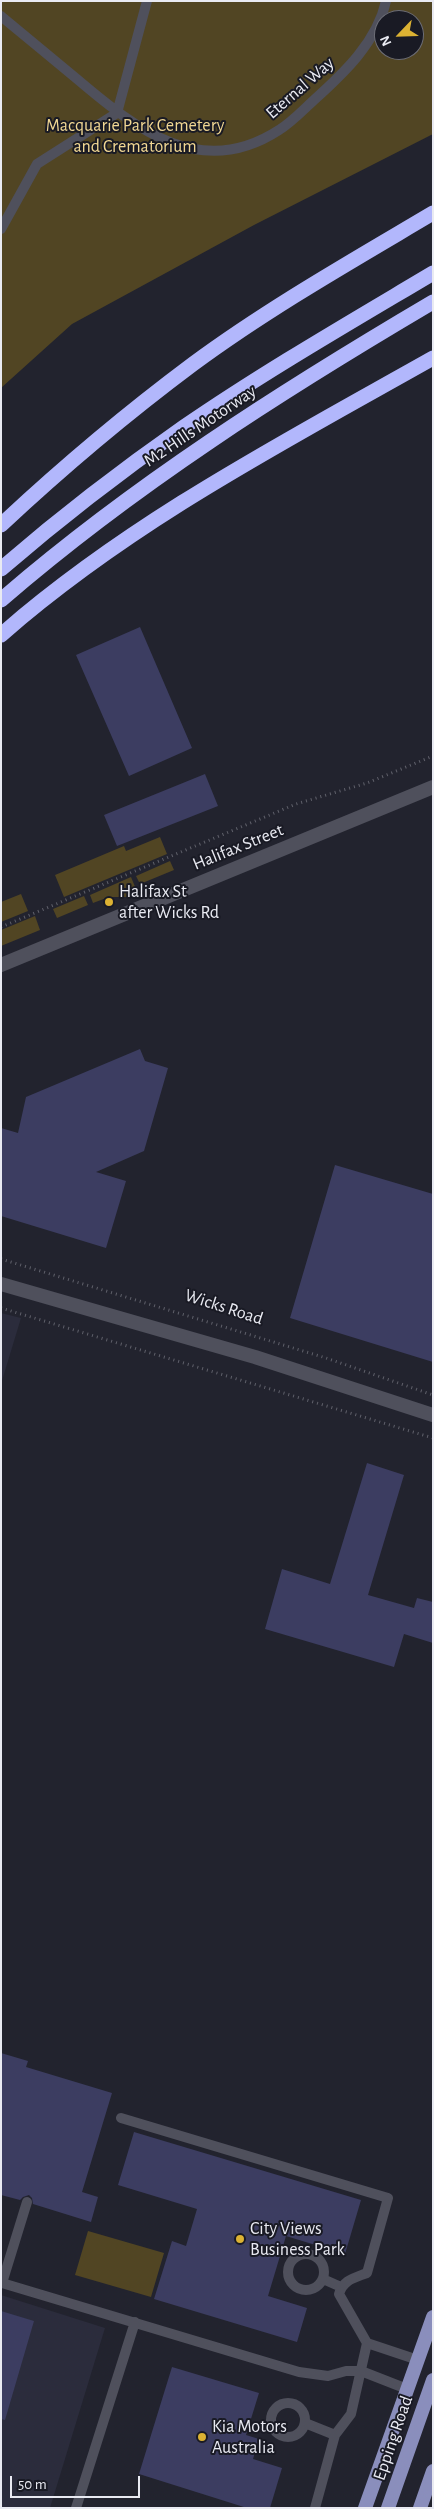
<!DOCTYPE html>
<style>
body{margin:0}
#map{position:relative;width:434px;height:2509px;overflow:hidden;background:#22232e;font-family:"Alegreya Sans",sans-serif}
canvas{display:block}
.frame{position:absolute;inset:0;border:2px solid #e9eaf2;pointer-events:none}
.north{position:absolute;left:374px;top:10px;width:50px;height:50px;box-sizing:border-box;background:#191a24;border:1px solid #6c6d76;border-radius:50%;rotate:246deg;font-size:14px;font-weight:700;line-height:20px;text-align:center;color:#e9eaf2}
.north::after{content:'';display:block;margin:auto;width:18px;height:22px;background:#dcb233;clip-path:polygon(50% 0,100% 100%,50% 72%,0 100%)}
.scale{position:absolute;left:10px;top:2476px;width:130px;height:22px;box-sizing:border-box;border:2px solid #e9eaf2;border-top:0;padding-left:6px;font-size:15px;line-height:18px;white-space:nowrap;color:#e9eaf2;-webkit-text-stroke:4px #191a24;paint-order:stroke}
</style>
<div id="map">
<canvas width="434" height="2509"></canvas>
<div class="frame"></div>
<div class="north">N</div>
<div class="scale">50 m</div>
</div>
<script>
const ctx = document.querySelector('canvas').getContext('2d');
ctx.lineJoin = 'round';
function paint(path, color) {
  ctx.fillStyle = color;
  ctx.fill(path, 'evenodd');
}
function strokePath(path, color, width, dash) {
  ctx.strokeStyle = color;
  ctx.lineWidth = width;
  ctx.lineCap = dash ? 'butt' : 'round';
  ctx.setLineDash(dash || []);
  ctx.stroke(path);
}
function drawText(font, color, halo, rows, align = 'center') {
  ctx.font = font + ' "Alegreya Sans",sans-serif';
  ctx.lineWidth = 4;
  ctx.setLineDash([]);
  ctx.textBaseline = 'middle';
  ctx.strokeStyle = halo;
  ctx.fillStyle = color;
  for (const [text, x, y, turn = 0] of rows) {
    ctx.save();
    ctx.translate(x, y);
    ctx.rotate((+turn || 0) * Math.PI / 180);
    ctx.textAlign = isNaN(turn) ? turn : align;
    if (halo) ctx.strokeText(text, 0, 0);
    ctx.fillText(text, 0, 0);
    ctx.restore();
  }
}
const built = new Path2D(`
 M1 1313 21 1318 1 1384Z
 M1 2295 105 2328 50 2508H1Z`);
const green = new Path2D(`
 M1 1H433V134L254 225 72 324 1 388ZM384 20H414V50H384Z
 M160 837 167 854 64 897 55 875 124 846 126 851Z
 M170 861 174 870 140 884 136 876Z
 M131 877 138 894 130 897H109L93 903 90 895Z
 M21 894 28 911 1 922V902Z
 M84 896 88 905 57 918 53 909Z
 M35 916 40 930 1 946V930Z
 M88 2231 164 2253 151 2297 75 2275Z`);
const building = new Path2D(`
 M140 627 192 748 129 776 76 655Z
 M205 774 218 806 117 846 104 815Z
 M140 1049 145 1061 168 1068 144 1151 96 1172 126 1181 106 1248 1 1216V1128L18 1133 26 1097Z
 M335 1165 433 1194V1362L290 1318Z
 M367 1463 404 1475 368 1595 414 1608 417 1598 433 1602V1643L404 1634 394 1667 265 1629 282 1569 330 1584Z
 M1 2053 28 2061 26 2067 112 2093 82 2192 98 2197 91 2222 33 2204 32 2198 29 2195 23 2197 20 2200 1 2195Z
 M134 2132 361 2200 345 2254 286 2236 268 2296 307 2308 297 2342 154 2299 172 2241 186 2246 197 2209 118 2185Z
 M1 2311 34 2321 5 2420 1 2419Z
 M172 2367 259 2393 246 2435 259 2439 253 2459 282 2468 270 2508H247L139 2474Z`);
const path = new Path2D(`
 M1 927 296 804 367 783 433 756
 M1 1259 326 1358 433 1395
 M1 1308 433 1438`);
const service = new Path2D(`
 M1 16C26 37 52 58 77 79 136 129 201 181 279 130 292 122 303 110 314 100 344 73 377 42 386 1
 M117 113 147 1
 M1 229 37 164 117 113
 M121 2118 388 2198 367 2273C354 2278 343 2280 339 2294L367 2343 351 2414 335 2435 315 2508
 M27 2202 2 2283 299 2372 328 2376 346 2371H361L407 2389
 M288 2272a18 18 0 1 1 36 0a18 18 0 1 1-36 0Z
 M323 2279 341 2287
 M367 2343 418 2360
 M271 2420a17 17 0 1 1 34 0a17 17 0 1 1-34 0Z
 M305 2423 335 2435
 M76 2508 135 2322`);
const minor = new Path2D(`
 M1 965 433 787
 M1 1284 255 1357 433 1415`);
const primary = new Path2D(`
 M365 2508 433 2317
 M388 2508 433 2380
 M420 2508 433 2471`);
const motorway = new Path2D(`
 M1 525C62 468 126 414 193 364 269 308 352 261 433 213
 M1 569C60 518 121 471 184 427 264 372 349 323 433 273
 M1 600C134 485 282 391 433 302
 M1 635C130 522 284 442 433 358`);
const markers = [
 [109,902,5,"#dcb233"],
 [240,2239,5,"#dcb233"],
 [202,2437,5,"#dcb233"]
];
const streetNames = [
 ["Eternal Way",300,88,-41],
 ["M2 Hills Motorway",200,426,-34],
 ["Halifax Street",238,847,-22],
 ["Wicks Road",224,1307,18],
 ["Epping Road",393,2438,-71]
];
const parkNames = [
 ["Macquarie Park Cemetery",135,126],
 ["and Crematorium",135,147]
];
const poiNames = [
 ["Halifax St",119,892],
 ["after Wicks Rd",119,913],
 ["City Views",250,2229],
 ["Business Park",250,2250],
 ["Kia Motors",212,2427],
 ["Australia",212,2448]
];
paint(built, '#2b2c3c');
paint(green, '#514523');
paint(building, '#3c3d61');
strokePath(path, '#60616b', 3, [1, 4]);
strokePath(service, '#4f505c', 10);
strokePath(minor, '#4f505c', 14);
strokePath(primary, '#8a8ebc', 14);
strokePath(motorway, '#b2b7fc', 15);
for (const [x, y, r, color] of markers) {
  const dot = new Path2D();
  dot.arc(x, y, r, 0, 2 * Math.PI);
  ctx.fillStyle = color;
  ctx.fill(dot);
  strokePath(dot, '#191a24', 2);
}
drawText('18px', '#e9eaf2', '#191a24', streetNames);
drawText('18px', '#f1d793', '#191a24', parkNames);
drawText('18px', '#e9eaf2', '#191a24', poiNames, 'left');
</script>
